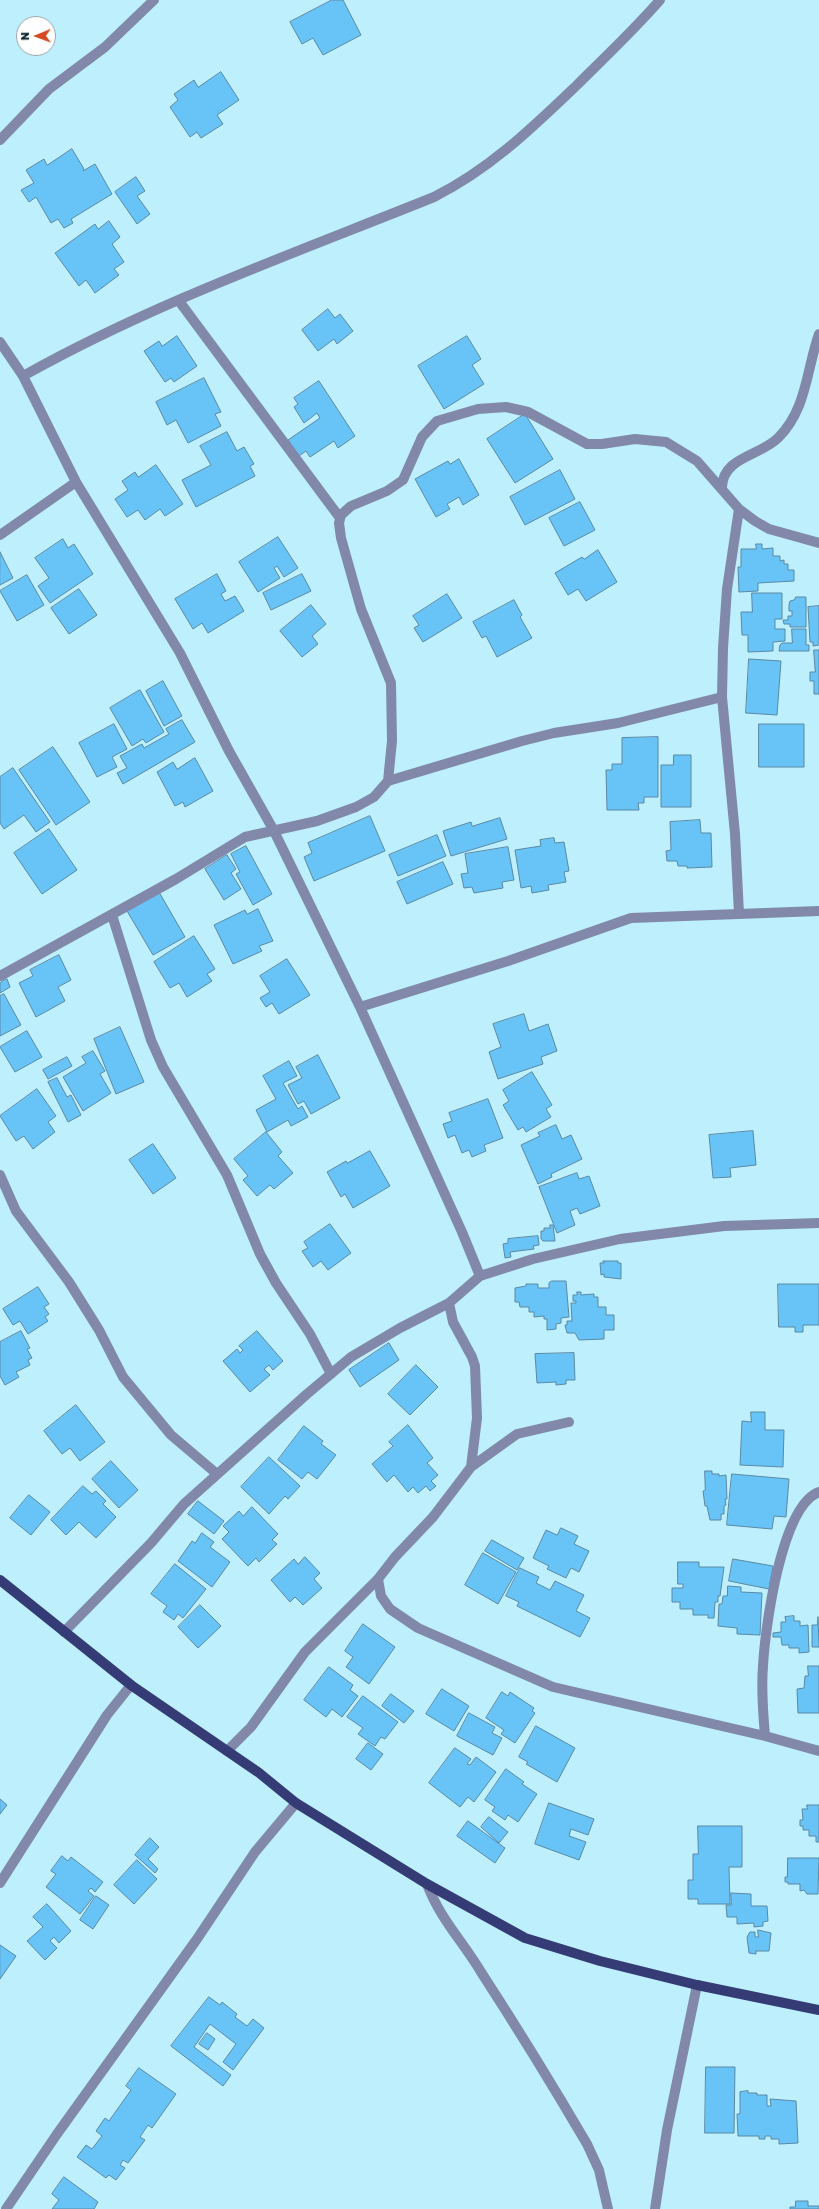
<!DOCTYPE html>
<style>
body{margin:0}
#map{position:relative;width:819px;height:2209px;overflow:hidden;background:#bdeffc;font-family:"Golos Text",sans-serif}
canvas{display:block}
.north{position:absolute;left:16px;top:16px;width:40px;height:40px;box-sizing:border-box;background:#fff;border:1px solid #9ca7a9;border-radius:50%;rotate:269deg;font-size:11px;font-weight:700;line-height:16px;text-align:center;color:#072228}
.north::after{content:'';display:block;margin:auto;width:14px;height:18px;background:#d34a24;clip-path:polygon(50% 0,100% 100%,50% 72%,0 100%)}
</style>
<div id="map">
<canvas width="819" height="2209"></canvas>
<div class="north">N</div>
</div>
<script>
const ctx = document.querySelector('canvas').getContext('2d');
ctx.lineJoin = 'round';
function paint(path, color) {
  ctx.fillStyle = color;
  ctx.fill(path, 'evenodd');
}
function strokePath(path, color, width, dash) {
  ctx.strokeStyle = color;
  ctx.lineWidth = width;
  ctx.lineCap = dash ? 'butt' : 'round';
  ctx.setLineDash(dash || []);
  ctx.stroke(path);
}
const building = new Path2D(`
 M332 0H343L361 35 323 55 313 38 302 44 290 22Z
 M221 72 239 100 217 115 223 124 201 138 197 132 190 137 170 107 178 100 174 94 194 80 198 87Z
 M72 149 84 169 83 171 95 164 112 194 71 219 73 223 64 228 58 219 51 223 36 197 29 202 21 190 34 183 26 170 44 159 47 165Z
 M136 177 145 191 137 196 150 214 137 224 115 192Z
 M109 221 120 237 112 244 124 262 114 269 119 275 95 293 86 280 79 286 55 253 95 224 98 229Z
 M328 309 335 318 340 314 353 331 337 344 334 339 318 351 302 330Z
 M177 336 197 366 174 382 171 378 165 382 144 351 159 341 162 346Z
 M467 336 481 359 472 365 484 384 444 409 418 366Z
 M204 378 221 412 215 414 221 426 188 443 176 420 167 425 156 402Z
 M319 381 355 436 338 448 334 441 310 457 306 451 299 456 288 440 320 418 317 413 304 423 294 407 298 404 294 398Z
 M525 414 553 459 515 483 487 439Z
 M227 432 237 451 244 447 254 464 250 466 255 476 196 507 182 480 211 465 200 446Z
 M459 459 479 495 463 505 459 497 447 504 450 509 436 517 415 479 448 461 450 464Z
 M156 465 183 504 165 516 160 509 145 520 138 510 127 517 115 499 128 490 122 481 135 472 138 477Z
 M560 470 575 499 525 525 510 497Z
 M580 502 595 530 564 546 549 518Z
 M278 537 298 568 284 577 277 566 274 568 280 578 258 592 239 562Z
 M63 539 68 548 74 544 93 574 50 603 38 586 49 578 35 558Z
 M756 544H762V549L773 548V556H780V561L784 560V564H788V570H794V581L758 583V591L739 592 738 567H741V549H756Z
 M598 550 617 582 586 601 578 589 568 595 555 573 582 557 584 559Z
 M0 552 13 578 0 585Z
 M217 574 226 591 221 594 225 601 235 596 244 611 208 633 202 623 193 629 175 599Z
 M302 574 311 591 271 610 263 593Z
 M27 575 44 605 17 621 0 591Z
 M79 589 97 615 69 634 51 608Z
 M752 593H782V619H775V629H785V641L773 642V651L748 652V635H742L741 612H752Z
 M447 594 462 618 423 642 414 628 419 625 413 616Z
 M796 597H806V627H790V624H784L783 620H788V616H792V611H789V605L790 601 794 600Z
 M514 600 522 615 520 617 532 638 497 657 486 636 482 638 473 622Z
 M311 605 326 624 312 636 318 644 302 657 280 631Z
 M819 606V645L813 646V642H810L808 607Z
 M792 629H806V645H809V651H779L780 645 782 643H792Z
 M814 650H819V694H814V681H810V672H815Z
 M749 659 781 661 777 715 746 713Z
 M163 681 182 716 164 726 146 691Z
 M140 690 164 732 146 743 143 739 132 746 110 708Z
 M182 720 195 742 123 784 117 773 127 768 120 756 142 744 144 748 169 734 166 729Z
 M114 724 127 749 112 757 117 767 97 777 79 743Z
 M759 724H804V767H759Z
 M658 737V797H644V803H638L639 810H607L606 770H612V764H622V738Z
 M53 747 90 802 56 825 19 770Z
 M674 755H691V807H661V765H673Z
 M195 758 213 791 185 807 183 802 175 806 157 772 173 762 177 769Z
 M13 768 50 822 36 832 24 815 4 829 0 823V777Z
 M370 816 385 851 314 881 304 857 312 853 308 843Z
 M500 818 507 839 451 856 443 831 471 822 472 826Z
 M700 820 701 833H711L712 867 687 868V866H678L677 861H667L666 851 671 850 670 822Z
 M49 829 77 870 42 894 14 853Z
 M437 835 446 856 398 876 389 855Z
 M554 838 555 843 564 842 569 871 564 872 566 882 548 885 549 890 532 893 531 886 521 888 515 850 541 846 540 840Z
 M246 846 272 894 253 905 236 874 240 872 231 854Z
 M508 847 514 880 502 882 503 888 474 893 472 887 464 888 461 874 468 873 465 854Z
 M227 855 236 869 231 873 241 889 224 900 205 869Z
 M443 862 453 884 407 904 397 882Z
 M159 892 185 937 153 955 127 911Z
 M258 909 273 941 259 946 262 951 233 964 214 925 245 910 247 914Z
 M194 936 215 969 207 974 212 981 187 997 179 983 170 988 154 962Z
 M59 955 71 980 58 987 65 1001 36 1017 19 983 33 976 30 970Z
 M287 959 310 995 279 1014 272 1003 266 1007 260 998 270 992 260 976Z
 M7 979 10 987 0 993V983Z
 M4 994 21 1025 0 1036V996Z
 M524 1014 529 1031 548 1024 557 1051 541 1057 543 1064 498 1079 489 1052 501 1047 493 1024Z
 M120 1027 144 1082 116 1094 94 1039Z
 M27 1031 42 1057 15 1072 0 1047Z
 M93 1051 105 1071 100 1074 111 1093 83 1111 63 1077 86 1063 82 1057Z
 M318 1055 340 1098 311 1114 304 1101 298 1104 288 1085 302 1078 296 1067Z
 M67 1057 72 1066 48 1079 43 1070Z
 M289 1061 297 1076 283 1083 298 1109 302 1106 308 1117 291 1126 288 1120 267 1132 256 1110 276 1099 263 1076Z
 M532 1072 552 1105 546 1109 551 1117 526 1132 523 1127 518 1130 503 1105 509 1101 503 1090Z
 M57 1078 67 1097 71 1095 81 1115 68 1122 48 1082Z
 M37 1089 56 1116 48 1122 55 1132 33 1149 24 1136 16 1141 0 1116Z
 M488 1099 503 1138 484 1145 486 1151 472 1157 469 1150 462 1153 455 1135 448 1138 443 1124 452 1121 449 1113Z
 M556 1125 562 1139 571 1135 582 1159 551 1174 552 1177 538 1184 521 1145 540 1136 538 1133Z
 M753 1131 756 1165 730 1168 731 1177 713 1178 709 1135Z
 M266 1132 282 1152 278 1156 293 1173 274 1189 270 1185 257 1196 243 1180 248 1176 234 1159Z
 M153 1144 176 1178 153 1194 129 1160Z
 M370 1151 390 1186 353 1208 345 1194 341 1197 327 1172 346 1161 347 1163Z
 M577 1173 579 1179 589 1176 600 1206 580 1214 577 1208 570 1211 575 1225 557 1233 539 1187Z
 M330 1224 351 1253 328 1270 321 1261 313 1267 302 1251 308 1248 304 1242Z
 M550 1225H553L555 1241H543L541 1239V1231H544V1228H550Z
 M538 1236 539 1245 533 1246 534 1249 510 1252 511 1257 505 1258 503 1244 508 1243V1239Z
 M603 1261H618V1263H621V1279L604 1277V1274L601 1275 600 1263H604Z
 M552 1281H566L569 1317 561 1318V1323L556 1324V1329L547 1330V1319H544V1316L534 1317V1312H529V1307H520L519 1302H515V1288L526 1286V1284H538V1288H549V1283Z
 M778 1284H819V1325H803V1332H795V1327H779Z
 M38 1287 49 1304 44 1307 49 1314 45 1317 48 1321 28 1334 20 1321 13 1325 3 1309Z
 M577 1292H581V1295L594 1294V1297H598V1307H606V1315H614V1330H604V1339L579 1340 575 1333H567L565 1325H567V1321H572L571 1303H576V1301H573V1295H577Z
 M21 1331 30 1348 27 1349 32 1358 28 1360 30 1365 16 1372 19 1377 5 1385 0 1376V1342Z
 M257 1331 283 1361 273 1370 269 1365 264 1369 270 1375 250 1392 223 1361 237 1349 240 1353 243 1350 239 1346Z
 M389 1343 399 1360 360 1387 349 1370Z
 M574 1353 575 1380H566V1384L556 1385V1382L537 1383 535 1354Z
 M416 1365 438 1387 410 1415 388 1394Z
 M76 1405 105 1442 80 1461 70 1448 62 1454 44 1431Z
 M751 1412H765V1430H784L783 1467 740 1465 742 1421 751 1422Z
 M408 1425 433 1458 427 1463 438 1475 431 1481 436 1486 430 1491 426 1486 418 1493 413 1487 408 1492 394 1475 387 1482 372 1464 393 1446 389 1442Z
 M304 1426 323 1441 321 1444 336 1455 317 1479 308 1472 302 1479 278 1460Z
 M269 1457 300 1486 288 1499 285 1496 269 1514 241 1487Z
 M111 1461 138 1490 119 1508 92 1479Z
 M705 1471H712V1474H719V1476L726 1475 727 1499H725L726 1505 724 1506V1514H721V1520H710L707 1506H705L703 1491 705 1490Z
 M732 1474 789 1479 786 1517 774 1516 772 1529 727 1525Z
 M83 1486 92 1494 96 1491 106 1501 103 1504 116 1517 96 1538 79 1522 66 1535 51 1520Z
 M29 1495 50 1512 31 1535 10 1518Z
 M198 1501 224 1521 214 1534 188 1514Z
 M252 1507 278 1534 272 1540 277 1544 259 1562 256 1558 248 1566 222 1539 229 1532 223 1526 239 1511 243 1516Z
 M561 1528 578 1536 574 1544 589 1551 579 1572 571 1568 566 1578 547 1569 549 1566 533 1558 546 1530 557 1535Z
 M202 1533 214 1542 210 1547 230 1562 212 1587 178 1561 192 1541 195 1543Z
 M492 1540 524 1558 517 1570 485 1551Z
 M483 1553 516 1572 498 1604 465 1585Z
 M305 1557 320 1573 314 1579 322 1588 303 1605 295 1597 290 1602 271 1580 294 1559 298 1564Z
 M733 1559 773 1566 769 1589 729 1581Z
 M678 1562H699V1567H724L720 1596H718V1602H715L714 1618H708V1615H693V1609H680V1602H672V1588H683V1584H678Z
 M175 1564 206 1589 183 1618 178 1614 174 1620 163 1612 167 1606 151 1594Z
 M520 1568 539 1577 536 1583 550 1590 555 1581 584 1595 576 1611 590 1618 580 1637 517 1606 519 1602 506 1596Z
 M728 1586 741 1587V1592L762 1593 760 1635 737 1634V1628L718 1626 719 1604H722L723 1596H727Z
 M200 1605 221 1626 198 1648 178 1627Z
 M794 1616V1621H800V1626L808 1625 809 1652 799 1653V1648H789V1645H782L781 1637H773V1633L781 1632V1622H786L785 1617Z
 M818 1617 819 1647H812V1625H817Z
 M363 1624 395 1647 369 1684 346 1667 353 1657 345 1651Z
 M808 1666H819V1713H798L797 1689 804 1688 805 1676H808Z
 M329 1667 353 1685 350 1690 358 1696 342 1717 332 1709 326 1717 304 1700Z
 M442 1689 469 1706 454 1731 426 1714Z
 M502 1692 508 1696 510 1692 534 1708 532 1711 535 1713 515 1743 501 1734 504 1730 486 1718Z
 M391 1694 414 1711 404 1723 382 1706Z
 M363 1696 398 1722 385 1739 381 1737 375 1746 358 1734 363 1728 347 1717Z
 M469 1713 495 1727 492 1733 502 1738 493 1755 457 1736Z
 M536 1726 575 1748 557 1782 526 1764 528 1762 519 1757Z
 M368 1743 383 1754 371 1770 356 1759Z
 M455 1748 471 1759 467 1764 470 1765 476 1757 496 1772 474 1802 468 1797 460 1807 429 1783Z
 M506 1769 524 1782 522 1784 537 1794 518 1822 508 1815 505 1820 492 1811 495 1807 485 1800Z
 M0 1799 7 1805 0 1814Z
 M549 1803 594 1819 588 1835 571 1829 569 1836 586 1842 579 1860 535 1844Z
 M807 1805H819V1842H816V1836H809V1830H803V1826H800V1820H803L802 1809H807Z
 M489 1817 508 1832 499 1843 481 1827Z
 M468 1821 505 1848 495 1863 457 1836Z
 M698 1826H742V1867H729L730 1904H698V1899H688V1880H693V1854H698Z
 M150 1838 159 1847 148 1859 158 1869 155 1873 135 1855Z
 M62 1856 68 1861 71 1857 103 1882 95 1892 91 1888 88 1891 94 1896 80 1914 46 1887 56 1874 51 1871Z
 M788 1858H819L818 1894H807L804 1890 800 1891V1884H788V1882H785V1877H787Z
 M137 1860 157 1879 134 1904 114 1885Z
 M731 1893 751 1894V1906H767L768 1921 763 1922V1926L754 1927V1923L737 1924V1917H727L726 1905H731Z
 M96 1896 109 1905 93 1929 80 1920Z
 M47 1904 71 1931 59 1943 54 1937 50 1941 57 1948 45 1960 27 1941 43 1927 33 1917Z
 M758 1930 771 1933 769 1951H756V1954L749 1953 747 1937 750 1932H755V1937H758Z
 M0 1945 16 1956 0 1979Z
 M209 1997 220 2005 222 2002 237 2014 235 2017 247 2026 253 2019 264 2028 233 2070 223 2062 236 2044 210 2024 194 2047 231 2075 223 2086 171 2046Z
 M207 2033 215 2039 208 2050 199 2044Z
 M706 2067H735L734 2133H705Z
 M139 2068 176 2094 152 2128 148 2125 140 2137 145 2140 128 2163 123 2160 120 2165 125 2168 116 2180 109 2175 106 2178 77 2157 86 2145 92 2149 102 2136 96 2131 105 2118 109 2121 131 2090 126 2086Z
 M748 2091V2093H757V2095H767V2106H771L770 2099 796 2101 798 2143 779 2144V2139H771V2136H765V2139H759V2136H738L737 2114H740V2092Z
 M64 2177 98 2202 94 2209H52L59 2200 52 2194Z
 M796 2201H808V2206H819V2209H790V2207H795Z`);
const minor = new Path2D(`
 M0 140 49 89 105 47 154 0
 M179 301 340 518
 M0 342 23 376 76 482 180 653 229 751 273 829 360 1007 462 1232 480 1276
 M23 376C153 303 295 253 434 197 490 169 532 128 577 85 605 57 634 30 660 0
 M722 487C723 457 760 456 778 438 807 409 806 371 819 334
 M0 535 76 482
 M388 781 522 741 554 733 618 723 722 697
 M739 914 735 834 722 697 723 648 727 589 739 509
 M112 915 151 1040 163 1067 227 1175 260 1254 276 1283 310 1334 331 1374
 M0 976 176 879 245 837 317 821 356 807 374 797 388 781 392 741 391 683 361 609 341 538 339 523 341 515 351 506 387 491 403 480 422 437 437 421 478 409 506 407 528 412 587 444H602L635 439 666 442 697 461 739 509 755 521 769 529 819 543
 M360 1007 508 961 631 918 819 911
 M0 1175 16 1211 69 1282 99 1330 123 1377 171 1435 217 1474
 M449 1303 453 1322 472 1357 475 1366 477 1418 471 1467
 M378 1579 381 1596 390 1609 418 1628 553 1687 765 1736 819 1751
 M64 1632 151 1543 184 1504 307 1394 351 1357 400 1328 449 1303 480 1276 533 1259 620 1239 724 1226 819 1223
 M765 1736C763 1713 761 1689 763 1666 765 1629 781 1506 819 1492
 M227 1751 251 1727 305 1652 378 1579 395 1557 433 1517 471 1467 517 1434 569 1422
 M0 1883 107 1715 131 1685
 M427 1884C439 1917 463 1942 481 1972 518 2029 553 2086 587 2144L599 2170 608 2209
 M6 2209 57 2134 197 1939 255 1852 296 1803
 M655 2209 667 2130 697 1985`);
const major = new Path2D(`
 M0 1580 131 1685 258 1772 296 1803 427 1884 525 1938 600 1961 697 1985 819 2010`);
paint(building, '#68c3f7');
strokePath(building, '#5989a5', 1);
strokePath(minor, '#8188aa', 10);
strokePath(major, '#353b75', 10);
</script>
